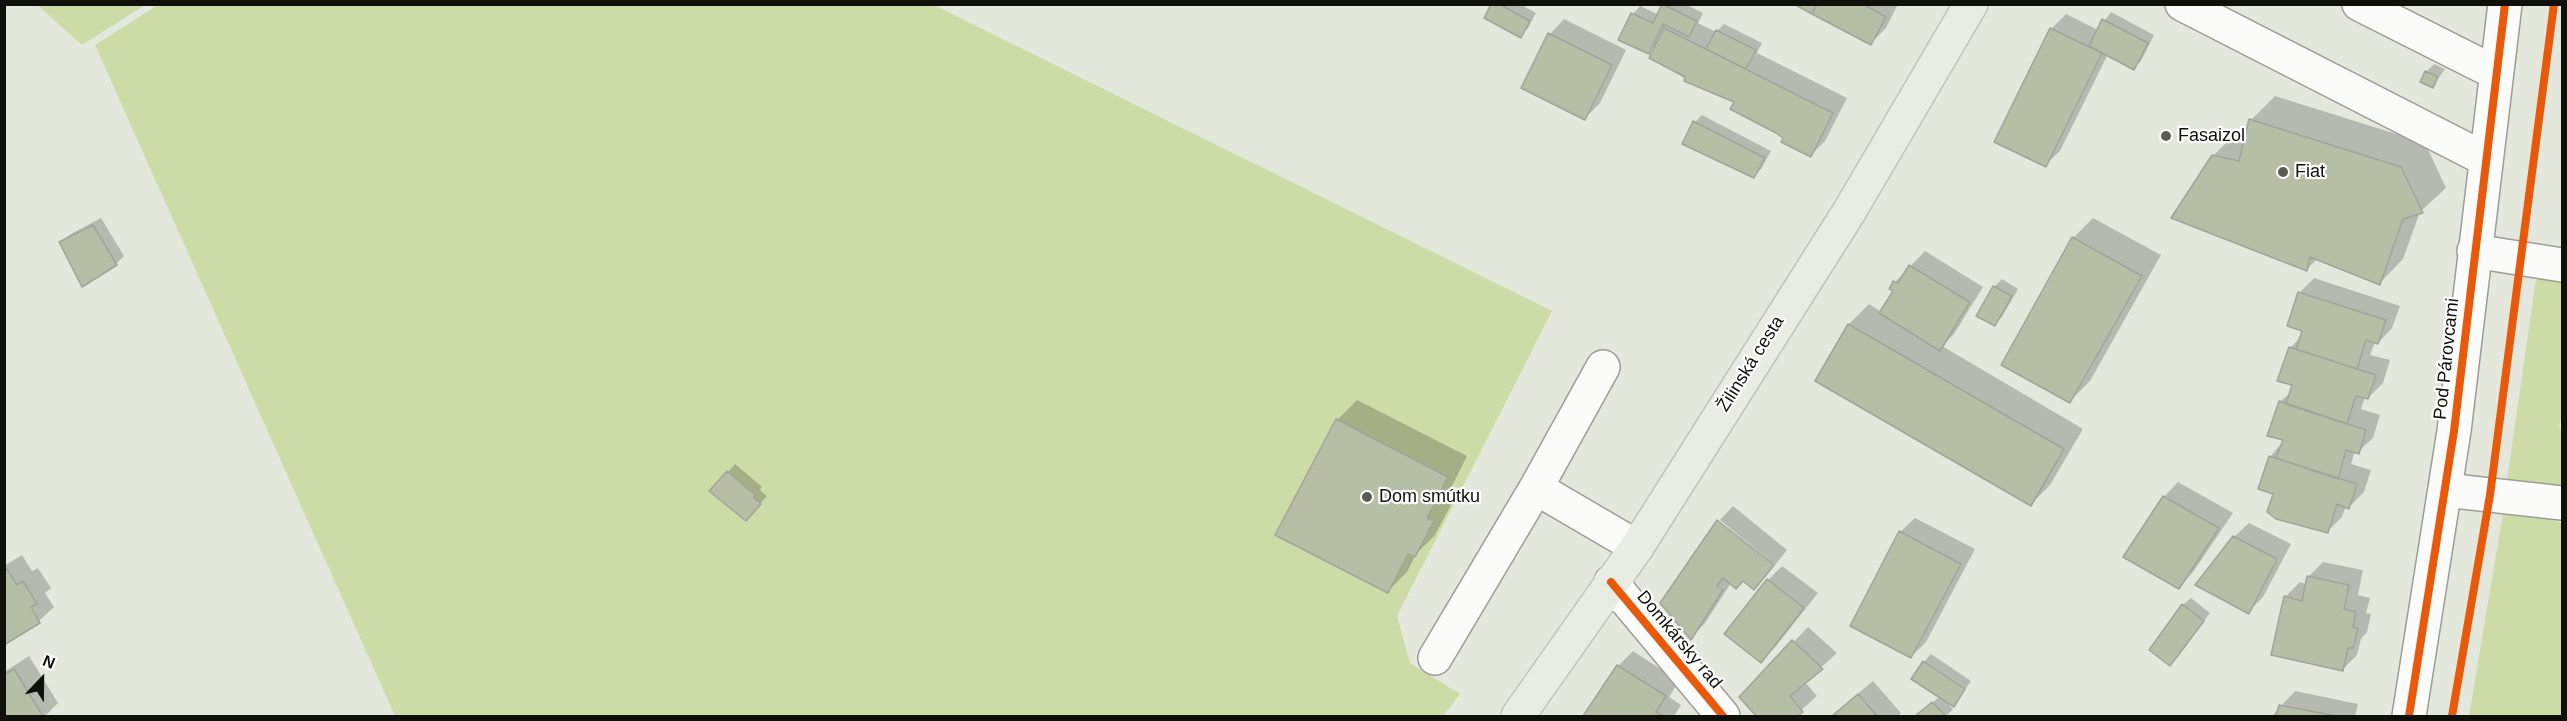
<!DOCTYPE html>
<meta charset="utf-8">
<style>
body{margin:0}
#map{position:relative;width:2567px;height:721px;overflow:hidden;background:#e4e8dc;font-family:Helvetica,sans-serif}
canvas{display:block}
.frame{position:absolute;inset:0;border:6px solid #0e1009;pointer-events:none}
.north{position:absolute;left:12px;top:649px;width:60px;height:60px;-webkit-text-stroke:4px #fff;paint-order:stroke;rotate:22deg;font-size:16px;font-weight:700;line-height:24px;text-align:center;color:#0e1009}
.north::after{content:'';display:block;margin:auto;width:21px;height:27px;background:#0e1009;clip-path:polygon(50% 0,100% 100%,50% 72%,0 100%)}
</style>
<div id="map">
<canvas width="2567" height="721"></canvas>
<div class="frame"></div>
<div class="north">N</div>
</div>
<script>
const ctx = document.querySelector('canvas').getContext('2d');
ctx.lineJoin = 'round';
function paint(path, color) {
  ctx.fillStyle = color;
  ctx.fill(path, 'evenodd');
}
function strokePath(path, color, width, dash) {
  ctx.strokeStyle = color;
  ctx.lineWidth = width;
  ctx.lineCap = dash ? 'butt' : 'round';
  ctx.setLineDash(dash || []);
  ctx.stroke(path);
}
function drawText(font, color, halo, rows, align = 'center') {
  ctx.font = font + ' Helvetica,sans-serif';
  ctx.lineWidth = 4.5;
  ctx.setLineDash([]);
  ctx.textBaseline = 'middle';
  ctx.strokeStyle = halo;
  ctx.fillStyle = color;
  for (const [text, x, y, turn = 0] of rows) {
    ctx.save();
    ctx.translate(x, y);
    ctx.rotate((+turn || 0) * Math.PI / 180);
    ctx.textAlign = isNaN(turn) ? turn : align;
    if (halo) ctx.strokeText(text, 0, 0);
    ctx.fillText(text, 0, 0);
    ctx.restore();
  }
}
const green = new Path2D(`
 M37 5H145L82 45Z
 M158 5H934L1552 311 1397 616 1410 663 1460 694 1443 716H395L95 45Z
 M2537 272 2562 275V412L2559 429 2562 430V487L2507 480Z
 M2503 513 2542 517 2562 523V716H2469Z`);
const shadow = new Path2D(`
 M1493 4H1520L1536 13 1528 28 1520 36Z
 M1664 4H1685L1703 13 1698 23 1716 32 1724 24 1762 43 1757 53 1847 98 1825 141 1811 155 1736 101 1687 76 1657 44 1648 52 1633 14 1640 6 1659 15Z
 M1797 4H1898L1886 28 1871 43Z
 M2111 12 2154 35 2141 61 2134 68 2108 54 2060 151 2045 165 2051 29 2066 14 2098 30Z
 M1564 19 1626 50 1600 103 1585 118 1523 87 1550 34Z
 M2434 64 2445 69 2433 86 2426 72Z
 M2275 96 2425 143 2446 188 2420 212 2403 259 2380 283 2318 258 2307 269 2213 156 2237 132 2247 134 2251 120Z
 M1702 115 1771 151 1761 169 1754 177 1695 122Z
 M101 218 124 256 116 264 61 243 69 235Z
 M2093 218 2161 255 2090 381 2070 401 2003 365 2073 238Z
 M1925 251 1983 287 1954 334 1942 346 2083 429 2050 485 2030 505 1817 381 1849 324 1869 304 1882 312 1895 291V282Z
 M2314 278 2400 306 2392 328 2378 343 2375 342 2370 355 2390 360 2383 383 2368 398 2365 397 2361 409 2380 415 2373 438 2358 452 2355 451 2351 464 2371 470 2364 492 2349 507 2346 506 2342 517 2327 532 2275 493 2270 457 2285 439 2280 402 2293 390 2290 348 2302 336 2304 330 2289 325 2300 292Z
 M2002 279 2018 289 2002 317 1995 324 1994 287Z
 M1357 400 1467 456 1446 498 1453 501 1435 535 1416 554 1407 572 1387 592 1337 420Z
 M735 464 762 487 760 490 767 496 753 512 728 472Z
 M2178 482 2233 513 2193 572 2179 587 2164 497Z
 M1733 506 1787 550 1775 565 1720 520Z
 M1915 518 1975 549 1926 642 1911 657 1900 532Z
 M1719 520V523L1773 567 1754 588 1744 580 1731 583 1705 623 1691 637 1662 603Z
 M2249 523 2291 544 2263 597 2248 612 2234 537Z
 M22 555 32 571 38 568 51 588 45 593 54 607 39 621 4 643V566Z
 M2323 562 2363 570 2358 595 2370 598 2366 613 2371 614 2367 632 2361 639 2357 655 2343 669 2285 597 2300 582 2306 584 2308 577Z
 M1782 566 1818 593 1776 646 1761 661 1768 580Z
 M2191 598 2210 613 2177 657 2183 605Z
 M1808 627 1837 653 1805 682 1817 696 1795 716H1758L1741 697Z
 M1633 651 1679 681 1669 697 1681 705 1674 716H1585L1618 666Z
 M1931 654 1971 681 1954 705 1945 701 1953 709 1946 716H1917L1940 696 1924 662Z
 M29 656 58 703 45 716H4V672Z
 M1873 681 1901 713 1898 716H1831Z
 M2295 691 2358 704 2355 716H2272Z`);
const building = new Path2D(`
 M1491 4H1499L1530 21 1521 38 1484 18Z
 M1662 4 1697 21 1689 37 1663 24 1649 54 1618 40 1631 13 1653 23Z
 M1794 4H1817L1812 14Z
 M1817 4H1863L1886 17 1871 45 1812 14Z
 M2102 19 2148 43 2134 70 2089 46Z
 M1664 28 1833 113 1811 157 1781 142 1783 138 1776 133 1730 109 1734 102 1684 81 1685 77 1649 58Z
 M2050 28 2102 53 2046 167 1994 142Z
 M1716 30 1756 50 1746 69 1706 49Z
 M1548 33 1612 65 1585 120 1521 88Z
 M2425 71 2438 77 2433 88 2420 82Z
 M2249 119 2401 167 2423 213 2403 219 2380 285 2310 257 2307 271 2171 218 2212 155 2239 161Z
 M1693 121 1765 158 1754 178 1682 144Z
 M93 225 117 265 82 287 59 242Z
 M2072 237 2142 276 2070 403 2001 365Z
 M1909 265 1970 302 1940 351 1879 313 1893 291 1889 289 1893 281 1898 283Z
 M1993 286 2012 296 1995 326 1976 316Z
 M2298 292 2386 320 2378 344 2366 340 2357 369 2296 349 2302 331 2287 326Z
 M1848 324 2064 449 2031 506 1815 381Z
 M2289 347 2376 375 2368 399 2356 396 2347 424 2286 404 2292 385 2277 381Z
 M2279 401 2366 430 2359 454 2346 450 2338 479 2276 458 2283 440 2267 436Z
 M1336 419 1448 477 1427 518 1434 521 1415 557 1408 554 1388 593 1275 535Z
 M2269 456 2357 484 2349 509 2337 504 2328 533 2276 519 2267 512 2273 494 2258 489Z
 M727 471 755 495 754 498 761 504 746 521 709 491Z
 M2163 496 2219 528 2179 589 2123 557Z
 M1717 520 1774 565 1754 590 1743 581 1736 589 1723 578 1717 586 1723 590 1691 640 1660 603Z
 M1899 531 1961 564 1911 658 1850 626Z
 M2233 536 2277 559 2249 614 2195 585Z
 M7 569 17 585 23 581 37 604 31 607 40 623 4 645V570Z
 M2307 576 2349 585 2344 609 2356 612 2353 627 2358 629 2353 648H2348L2343 671 2271 655 2284 596 2302 601Z
 M1767 579 1804 608 1761 663 1724 634Z
 M2182 604 2204 621 2170 666 2149 650Z
 M1792 640 1823 669 1790 696 1803 712 1798 716H1756L1739 697Z
 M1923 661 1965 689 1954 707 1911 679Z
 M1617 665 1666 696 1656 712 1663 716H1583Z
 M14 669 43 716H4V675Z
 M1858 694 1877 716H1832Z
 M1932 702 1946 716H1915Z
 M2279 705 2337 716H2276Z`);
const minor = new Path2D(`
 M2182 4 2485 159
 M2359 4 2496 73
 M2474 251 2562 265
 M1536 488 1603 367
 M2445 490 2562 503
 M1611 582 1723 716
 M1435 658 1536 488 1637 547
 M2409 716 2454 431 2505 4`);
const major = new Path2D(`
 M1518 716 1637 547 1849 212 1971 4`);
const cycleway = new Path2D(`
 M1611 582 1723 716
 M2409 716 2454 431 2505 4
 M2452 716 2490 495 2554 4`);
const markers = [
 [2166,136,6,"#595c53"],
 [2283,172,6,"#595c53"],
 [1367,497,6,"#595c53"]
];
const poiNames = [
 ["Fasaizol",2178,136],
 ["Fiat",2295,172],
 ["Dom smútku",1379,497]
];
const streetNames = [
 ["Pod Párovcami",2447,359,-84],
 ["Žilinská cesta",1751,364,-58],
 ["Domkársky rad",1679,640,50]
];
paint(green, '#cddba7');
paint(shadow, '#0003');
paint(building, '#b7bea6');
strokePath(building, '#a1a49b', 1.5);
strokePath(minor, '#9b9e95', 36);
strokePath(major, '#c1c3bc', 36);
strokePath(minor, '#fbfcfa', 33);
strokePath(major, '#e9ece2', 33);
strokePath(cycleway, '#e8590c', 8);
for (const [x, y, r, color] of markers) {
  const dot = new Path2D();
  dot.arc(x, y, r, 0, 2 * Math.PI);
  ctx.fillStyle = color;
  ctx.fill(dot);
  strokePath(dot, '#fff', 2);
}
drawText('18px', '#0e1009', '#fff', poiNames, 'left');
drawText('18px', '#0e1009', '#fff', streetNames);
</script>
